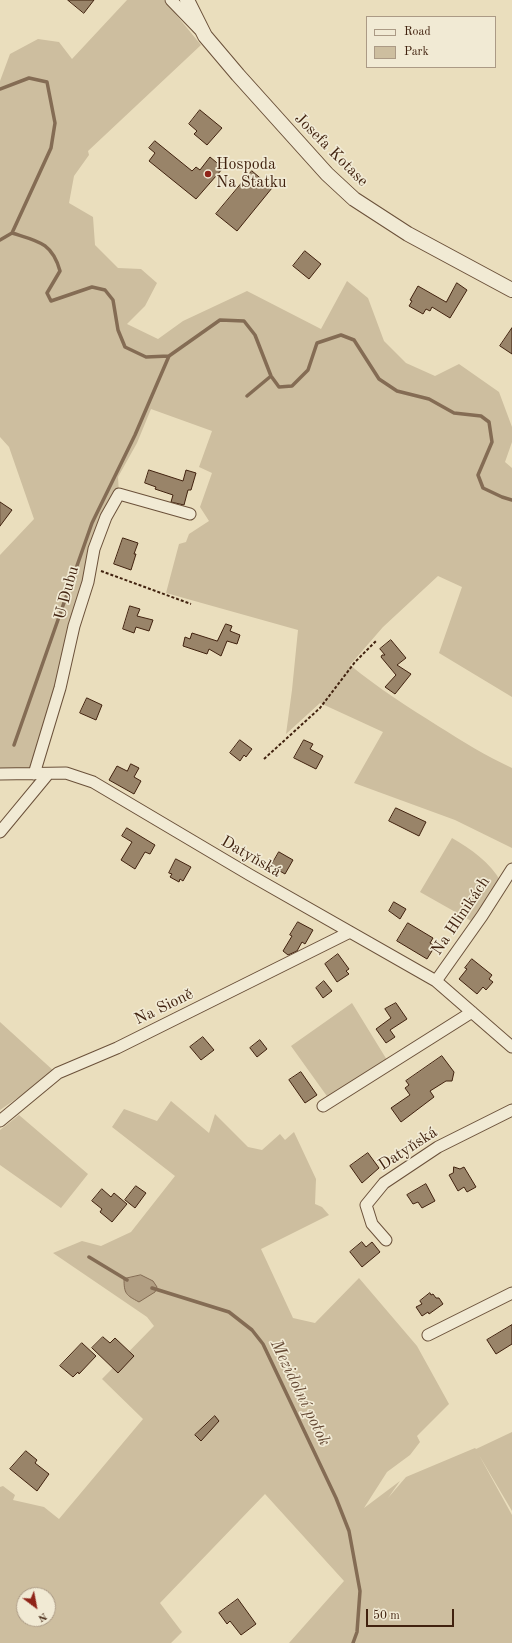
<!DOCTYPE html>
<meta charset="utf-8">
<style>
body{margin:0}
#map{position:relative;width:512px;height:1643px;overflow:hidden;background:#eadebd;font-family:"Old Standard TT",serif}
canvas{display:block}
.legend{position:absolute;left:366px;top:16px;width:130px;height:52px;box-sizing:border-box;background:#f1ead4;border:1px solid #ab9a85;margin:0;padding:5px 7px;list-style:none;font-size:12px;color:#41220f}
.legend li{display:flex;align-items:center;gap:8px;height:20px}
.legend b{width:20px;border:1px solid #ab9a85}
.north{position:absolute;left:16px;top:1587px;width:40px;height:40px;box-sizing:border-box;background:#f1ead4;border:1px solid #ab9a85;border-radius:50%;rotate:148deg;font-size:11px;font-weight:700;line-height:16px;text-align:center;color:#41220f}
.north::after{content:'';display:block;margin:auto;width:14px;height:18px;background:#8f2418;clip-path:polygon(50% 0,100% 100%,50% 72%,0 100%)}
.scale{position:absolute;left:366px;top:1609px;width:88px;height:18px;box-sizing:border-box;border:2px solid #41220f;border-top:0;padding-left:5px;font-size:12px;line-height:14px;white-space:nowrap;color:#41220f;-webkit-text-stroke:3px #f1ead4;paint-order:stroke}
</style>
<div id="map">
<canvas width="512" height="1643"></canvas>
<ul class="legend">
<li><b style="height:5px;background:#f1ead4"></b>Road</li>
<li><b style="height:11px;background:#cdbe9f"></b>Park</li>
</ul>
<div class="north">N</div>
<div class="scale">50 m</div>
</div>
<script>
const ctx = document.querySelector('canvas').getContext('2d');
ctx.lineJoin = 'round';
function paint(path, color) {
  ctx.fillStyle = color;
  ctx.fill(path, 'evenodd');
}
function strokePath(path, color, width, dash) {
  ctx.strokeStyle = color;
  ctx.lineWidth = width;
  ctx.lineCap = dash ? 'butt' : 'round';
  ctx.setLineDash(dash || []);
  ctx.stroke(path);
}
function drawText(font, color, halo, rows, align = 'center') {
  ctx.font = font + ' "Old Standard TT",serif';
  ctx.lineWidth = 3.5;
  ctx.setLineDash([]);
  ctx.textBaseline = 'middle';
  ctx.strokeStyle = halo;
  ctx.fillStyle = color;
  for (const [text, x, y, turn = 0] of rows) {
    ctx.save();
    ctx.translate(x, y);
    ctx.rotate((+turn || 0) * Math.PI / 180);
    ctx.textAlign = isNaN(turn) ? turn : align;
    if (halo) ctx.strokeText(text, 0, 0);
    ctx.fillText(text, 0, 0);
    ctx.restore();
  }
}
const green = new Path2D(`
 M127 0H164L201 45 88 151 89 155 74 176 69 203 93 217 95 245 118 268 141 269 157 283 145 306 127 324 158 339 183 321 247 291 321 329 347 281 368 298 384 341 406 363 435 376 459 364 499 392 512 427V442L505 462 512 468V697L439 653 462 587 438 576 383 627 350 665C378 688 408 707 438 726 462 741 486 756 512 768V848L455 820 354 783 383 732 320 703 286 734 292 690 298 630 166 593 179 544 186 542 189 534 209 521 200 507 212 473 199 467 212 431 151 409 137 443 118 477 119 494 106 517 34 774 0 769V555L34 519 9 447 0 437V81L10 54 38 39 59 42 72 59Z
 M452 838C471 849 490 862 501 882L473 922 420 892Z
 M352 1003 387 1060 329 1099 291 1046Z
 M0 1022 55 1072 0 1110Z
 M171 1101 209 1133 215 1114 248 1147 262 1150 280 1134 285 1140 294 1132 316 1179 315 1204 322 1207 329 1215 261 1249 293 1318 315 1323 359 1278 417 1346 449 1404 417 1436 420 1442 410 1455 387 1472 364 1508 400 1481 388 1498 406 1477 475 1448 476 1449 512 1432V1511L479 1455 512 1515V1643H289L344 1581 265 1494 160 1603 182 1632 171 1643H0V1487L3 1486 15 1495 13 1500 44 1507 59 1519 143 1419 102 1379 154 1326 147 1317 53 1253 82 1241 101 1246 131 1232 175 1176 112 1127 124 1109 157 1121ZM24 1595H48V1619H24Z
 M19 1115 88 1174 61 1208 0 1165V1130Z`);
const water = new Path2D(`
 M141 1275 153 1281 157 1287 155 1292 139 1302C126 1295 124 1294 124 1279Z`);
const stream = new Path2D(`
 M0 89 29 78 47 82 55 123 51 148 12 233C37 241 52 242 60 271L47 293 51 301 92 287 105 290 113 300 118 330 125 347 146 357 169 356 220 320 244 321 255 335 271 376 279 387 292 386 308 370 317 343 341 335 354 340 379 379 397 391 429 399 454 413 481 416 489 422 492 442 478 475 483 488 502 497 512 500
 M0 240 12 233
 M247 396 271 376
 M14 745 92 523 135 435 169 356
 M89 1257 127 1280
 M152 1288 229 1312 252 1330 263 1344 336 1498 349 1531 360 1591 357 1632 353 1643`);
const building = new Path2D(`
 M68 0H94L84 13Z
 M200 110 222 128 207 145 194 134 197 131 189 124Z
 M155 141 192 171 196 167 200 170 210 157 223 168 196 199 149 161 155 153 149 148Z
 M252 171 272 188 237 231 216 214Z
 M305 251 321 264 309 279 293 266Z
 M457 283 467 290 450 318 432 307 430 311 426 309 423 314 409 306 412 301 410 300 418 286 446 302Z
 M512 328V354L500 346Z
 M149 470 183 481 186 470 196 473 191 490H188L184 505 171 502 173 495 155 489 156 487 145 483Z
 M0 502 12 510 0 526Z
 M123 538 138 543 134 554H136L131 570 114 564Z
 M130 606 140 609 137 616 153 620 149 631 136 627 134 633 123 629Z
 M226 624 232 626 230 631 240 635 237 644 227 641 221 656 209 649 207 654 183 646 185 637 190 639 192 633 217 641Z
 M391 640 406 658 397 665 411 674 395 694 385 687 396 675 381 657 382 655H385L380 649Z
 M87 698 102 705 96 720 80 713Z
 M240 740 252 749 246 757 244 755 240 761 230 753Z
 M304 740 313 744 310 749 323 756 316 769 294 758Z
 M131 764 139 768 134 777 141 781 134 794 109 780 117 766 127 771Z
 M396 808 426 822 419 836 389 821Z
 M127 828 155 845 150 854 145 852 135 869 121 860 132 842 122 836Z
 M279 852 293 860 285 874 271 866Z
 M176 859 191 867 183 881 180 879 179 882 170 877 172 874 169 873Z
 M394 902 406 909 400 919 389 911Z
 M298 922 313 930 305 944 302 942 297 951 288 955 283 951 292 936 290 935Z
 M408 923 433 938 430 943 435 946 427 959 397 941Z
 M338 954 349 969 346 971 349 974 337 982 325 964Z
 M472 959 492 975 489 979 493 982 486 990 483 987 477 994 459 979 467 969 465 968Z
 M324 981 332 991 323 998 316 988Z
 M396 1003 407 1019 390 1030 395 1037 386 1043 376 1029 391 1018 385 1009Z
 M203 1037 214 1050 201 1060 190 1047Z
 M260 1040 267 1049 257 1057 250 1048Z
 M442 1056 454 1072 452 1081H446L430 1091 434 1097 401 1122 391 1108 410 1095 405 1088 409 1085 406 1081Z
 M301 1072 317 1095 305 1103 289 1080Z
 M368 1153 379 1168 362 1183 350 1166Z
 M454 1167 460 1169 464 1167 476 1187 467 1192 464 1187 458 1191 449 1175 453 1173Z
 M426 1184 435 1201 422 1208 418 1202 413 1204 407 1195Z
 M136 1186 146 1193 135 1208 125 1200Z
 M102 1189 111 1197 114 1193 127 1204 112 1222 100 1212 102 1209 92 1201Z
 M362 1242 366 1247 372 1242 380 1252 362 1267 350 1252Z
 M430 1293 431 1295 433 1294 436 1298H439L443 1304 429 1314 428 1312 422 1316 416 1307 422 1304 420 1301Z
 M512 1325V1344L496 1354 487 1340Z
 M103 1337 110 1343 115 1338 134 1356 118 1373 92 1348Z
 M82 1343 96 1356 79 1374 78 1372 73 1377 60 1366Z
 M215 1416 219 1421 201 1441 195 1435Z
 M26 1451 37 1460 35 1463 49 1474 37 1491 10 1469Z
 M238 1599 256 1624 241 1635 230 1621 227 1624 219 1613Z`);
const path = new Path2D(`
 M101 571 191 604
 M264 759 320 708 355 662 377 640`);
const minor = new Path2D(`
 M171 0 199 29
 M0 774 66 773 93 782 250 875 436 981 512 1047
 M34 774 60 688 74 626 88 582 94 549 106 517 119 494 190 514
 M0 832 48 774
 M436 981 482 916 512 869
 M323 1106 472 1012
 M0 1121 58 1073 117 1048 350 932
 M386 1240 372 1224 366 1205 384 1183 438 1147 512 1110
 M428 1335 512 1293`);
const tertiary = new Path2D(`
 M187 0 205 36 238 75 327 174 354 199 408 234 512 290`);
const markers = [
 [208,174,4,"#8f2418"]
];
const streetNames = [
 ["Josefa Kotase",331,150,45],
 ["U Dubu",67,593,-75],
 ["Datyňská",251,857,30],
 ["Na Hlinikách",461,916,-56],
 ["Na Sioně",164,1007,-26],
 ["Datyňská",408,1149,-33]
];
const poiNames = [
 ["Hospoda",216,165],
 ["Na Statku",216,183]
];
const waterNames = [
 ["Mezidolní potok",300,1393,64]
];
paint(green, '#cdbe9f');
paint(water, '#b19e82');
strokePath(water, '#846c54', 1);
strokePath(stream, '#846c54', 3.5);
paint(building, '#998469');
strokePath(building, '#41220f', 1);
strokePath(minor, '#6b513a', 13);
strokePath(tertiary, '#6b513a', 16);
strokePath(path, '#41220f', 2, [3, 2]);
strokePath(minor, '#f1ead4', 11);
strokePath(tertiary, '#f1ead4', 14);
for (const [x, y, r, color] of markers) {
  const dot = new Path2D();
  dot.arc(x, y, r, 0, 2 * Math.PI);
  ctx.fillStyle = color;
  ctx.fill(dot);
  strokePath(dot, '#f1ead4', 1.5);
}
drawText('16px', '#41220f', '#f1ead4', streetNames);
drawText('16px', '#41220f', '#f1ead4', poiNames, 'left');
drawText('italic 17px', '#634732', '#f1ead4', waterNames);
</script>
